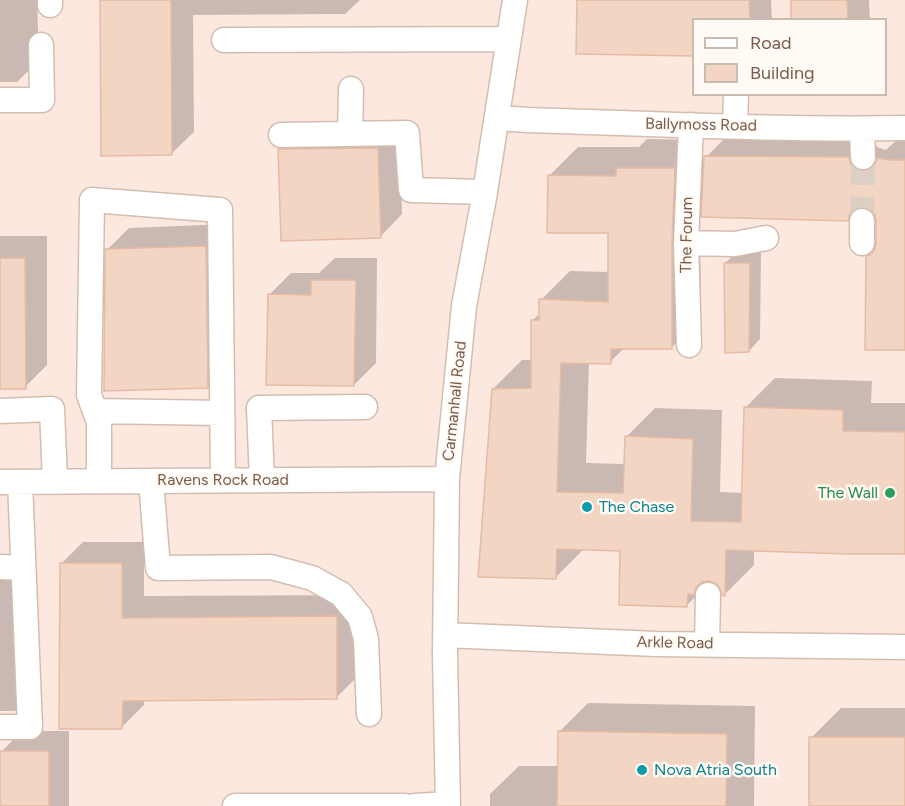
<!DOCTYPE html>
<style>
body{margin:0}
#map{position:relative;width:905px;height:806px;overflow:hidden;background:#fdf6ec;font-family:Figtree,sans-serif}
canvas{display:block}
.legend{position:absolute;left:692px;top:18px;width:195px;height:78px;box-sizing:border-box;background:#fffaf3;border:2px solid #cabbb1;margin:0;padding:8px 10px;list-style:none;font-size:18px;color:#7a5c4d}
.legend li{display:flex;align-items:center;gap:12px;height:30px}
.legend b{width:30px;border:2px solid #cabbb1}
</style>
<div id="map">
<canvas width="905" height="806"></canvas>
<ul class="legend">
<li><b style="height:8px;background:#fff"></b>Road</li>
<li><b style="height:16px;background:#f3d5c3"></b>Building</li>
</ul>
</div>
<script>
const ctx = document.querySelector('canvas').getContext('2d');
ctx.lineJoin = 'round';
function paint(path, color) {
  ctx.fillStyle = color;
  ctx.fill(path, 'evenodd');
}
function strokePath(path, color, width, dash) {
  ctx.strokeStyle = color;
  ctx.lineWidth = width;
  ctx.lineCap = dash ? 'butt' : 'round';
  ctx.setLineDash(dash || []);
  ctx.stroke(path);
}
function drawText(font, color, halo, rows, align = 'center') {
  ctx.font = font + ' Figtree,sans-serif';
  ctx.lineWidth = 5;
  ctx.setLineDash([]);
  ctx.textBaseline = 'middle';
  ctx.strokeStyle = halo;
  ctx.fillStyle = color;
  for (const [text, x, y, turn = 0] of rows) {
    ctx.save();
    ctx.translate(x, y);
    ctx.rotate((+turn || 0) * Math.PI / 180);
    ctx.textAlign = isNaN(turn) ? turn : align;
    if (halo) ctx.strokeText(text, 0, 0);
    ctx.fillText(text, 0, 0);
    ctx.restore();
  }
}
const commercial = new Path2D(`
 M0 0H905V806H0ZM694 20H886V94H694Z`);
const shadow = new Path2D(`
 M0 0H37L39 60 17 82H0Z
 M101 0H360L345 14 193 15 194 132 171 154Z
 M579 0H771L772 20H694V54L578 52Z
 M792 0H869L870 20H793Z
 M400 126 402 214 380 237 280 149 302 127Z
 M728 135 871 136 873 143 879 148 886 150 901 136 905 137V349L867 257 877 248 878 221 875 213 870 208 861 206 847 219 700 216 701 319 671 348 625 347 610 362H589L586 463 625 464 626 437 655 408 722 410 720 492 743 493 746 407 775 378 872 381 871 403H905V553L754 549V565L725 594 721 587 712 580 687 605 622 549 585 548 555 578 493 389 522 360H533V320L540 313 541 300 570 271 609 272 610 232 549 176 578 147H639L647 139 703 140V160Z
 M228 224 229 364 207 387 107 250 129 228Z
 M0 236H47V365L25 387H0Z
 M737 252H761L760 339 749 351 725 263Z
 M335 258H377L376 363 354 385 269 295 291 273H319Z
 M83 542H144V596L358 595 359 675 337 697 144 699V705L122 727 61 564Z
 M0 558H16L37 689 15 711H0Z
 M588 703 755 706 754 806H490V794L519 766H559V732Z
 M841 708H905V806H811V738Z
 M22 731H69V806H0L1 752Z`);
const building = new Path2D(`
 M100 0H171L172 155 101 156Z
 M577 0H749L750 20H693V56L576 54Z
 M791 0H847L848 20H791Z
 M378 148 381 238 281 241 278 149Z
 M704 156 849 157 851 165 857 170 863 171 871 169 875 164 877 158 890 160H905V350H865L866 256 870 255 874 251 876 243V220L874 213 870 209 863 207 855 208 850 213 848 221 701 217Z
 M616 168H675L672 242V349H611V364L561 363 557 492 623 493 625 436 693 439 691 521 741 522 744 407 843 410V431L905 432V554H848L726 550 725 596 722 595 720 588 715 583 708 581 702 582 696 587 694 595 688 594 687 607 619 605 620 551 557 549 556 579 478 577 492 389 531 388V320H539V299L608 302V233H547L548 175 616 176Z
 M206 246 208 388 104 391 105 249Z
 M0 258H25L26 389H0Z
 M724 263H750L749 352 725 353Z
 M311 280H356L354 386 266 385 268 294 311 295Z
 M60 563H122V618L337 616V699L123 701 122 729H59Z
 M558 731 727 734 726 806H557Z
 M809 737H905V806H809Z
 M0 751H49V806H0Z`);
const minorTunnel = new Path2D(`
 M862 221 863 157`);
const minor = new Path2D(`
 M50 5V0
 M224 40 509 39
 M0 100H42L41 45
 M497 118 528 120C653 124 779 130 905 128
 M735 126 736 94
 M862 129 863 157
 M350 134 351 89
 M281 135 407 133 411 190 485 192
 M686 243 735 244 766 238
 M862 243V221
 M689 345 686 243 691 125
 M0 411 52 409 55 481
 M95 411 222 413
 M262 480 259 408 365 407
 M99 481V422L89 395 92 200 220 210 223 480
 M151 481 158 568 271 567 312 578 341 594 360 617 366 639 369 714
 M0 482 447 479
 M0 567 23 568
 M445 635 656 644 905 647
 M707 644 708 595
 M0 727H30L20 482
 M235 806H405
 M415 806 448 804
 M448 806 445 654 447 479 464 306 485 192 515 0`);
const markers = [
 [890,493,6,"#2e9e5b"],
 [587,507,6,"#0f9aa8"],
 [642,770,6,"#0f9aa8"]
];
const streetNames = [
 ["Ballymoss Road",701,125,1],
 ["The Forum",687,235,-89],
 ["Carmanhall Road",455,401,-84],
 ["Ravens Rock Road",223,480],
 ["Arkle Road",675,643,1]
];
const leisureNames = [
 ["The Wall",878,493]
];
const cultureNames = [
 ["The Chase",599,507],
 ["Nova Atria South",654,770]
];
paint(commercial, '#fde8e0');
paint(shadow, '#0003');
paint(building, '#f3d5c3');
strokePath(building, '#e6bba3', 1.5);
strokePath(minorTunnel, '#dcd0c4', 24, [24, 12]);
strokePath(minor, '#d1beb0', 27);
strokePath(minor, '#fff', 24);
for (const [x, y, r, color] of markers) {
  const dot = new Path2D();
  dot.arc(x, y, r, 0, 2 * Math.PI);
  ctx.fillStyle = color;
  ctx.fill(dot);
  strokePath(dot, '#fffaf3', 2);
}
drawText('16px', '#7a5c4d', '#fffaf3', streetNames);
drawText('16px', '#27864d', '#fffaf3', leisureNames, 'right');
drawText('16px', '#0d838f', '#fffaf3', cultureNames, 'left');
</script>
